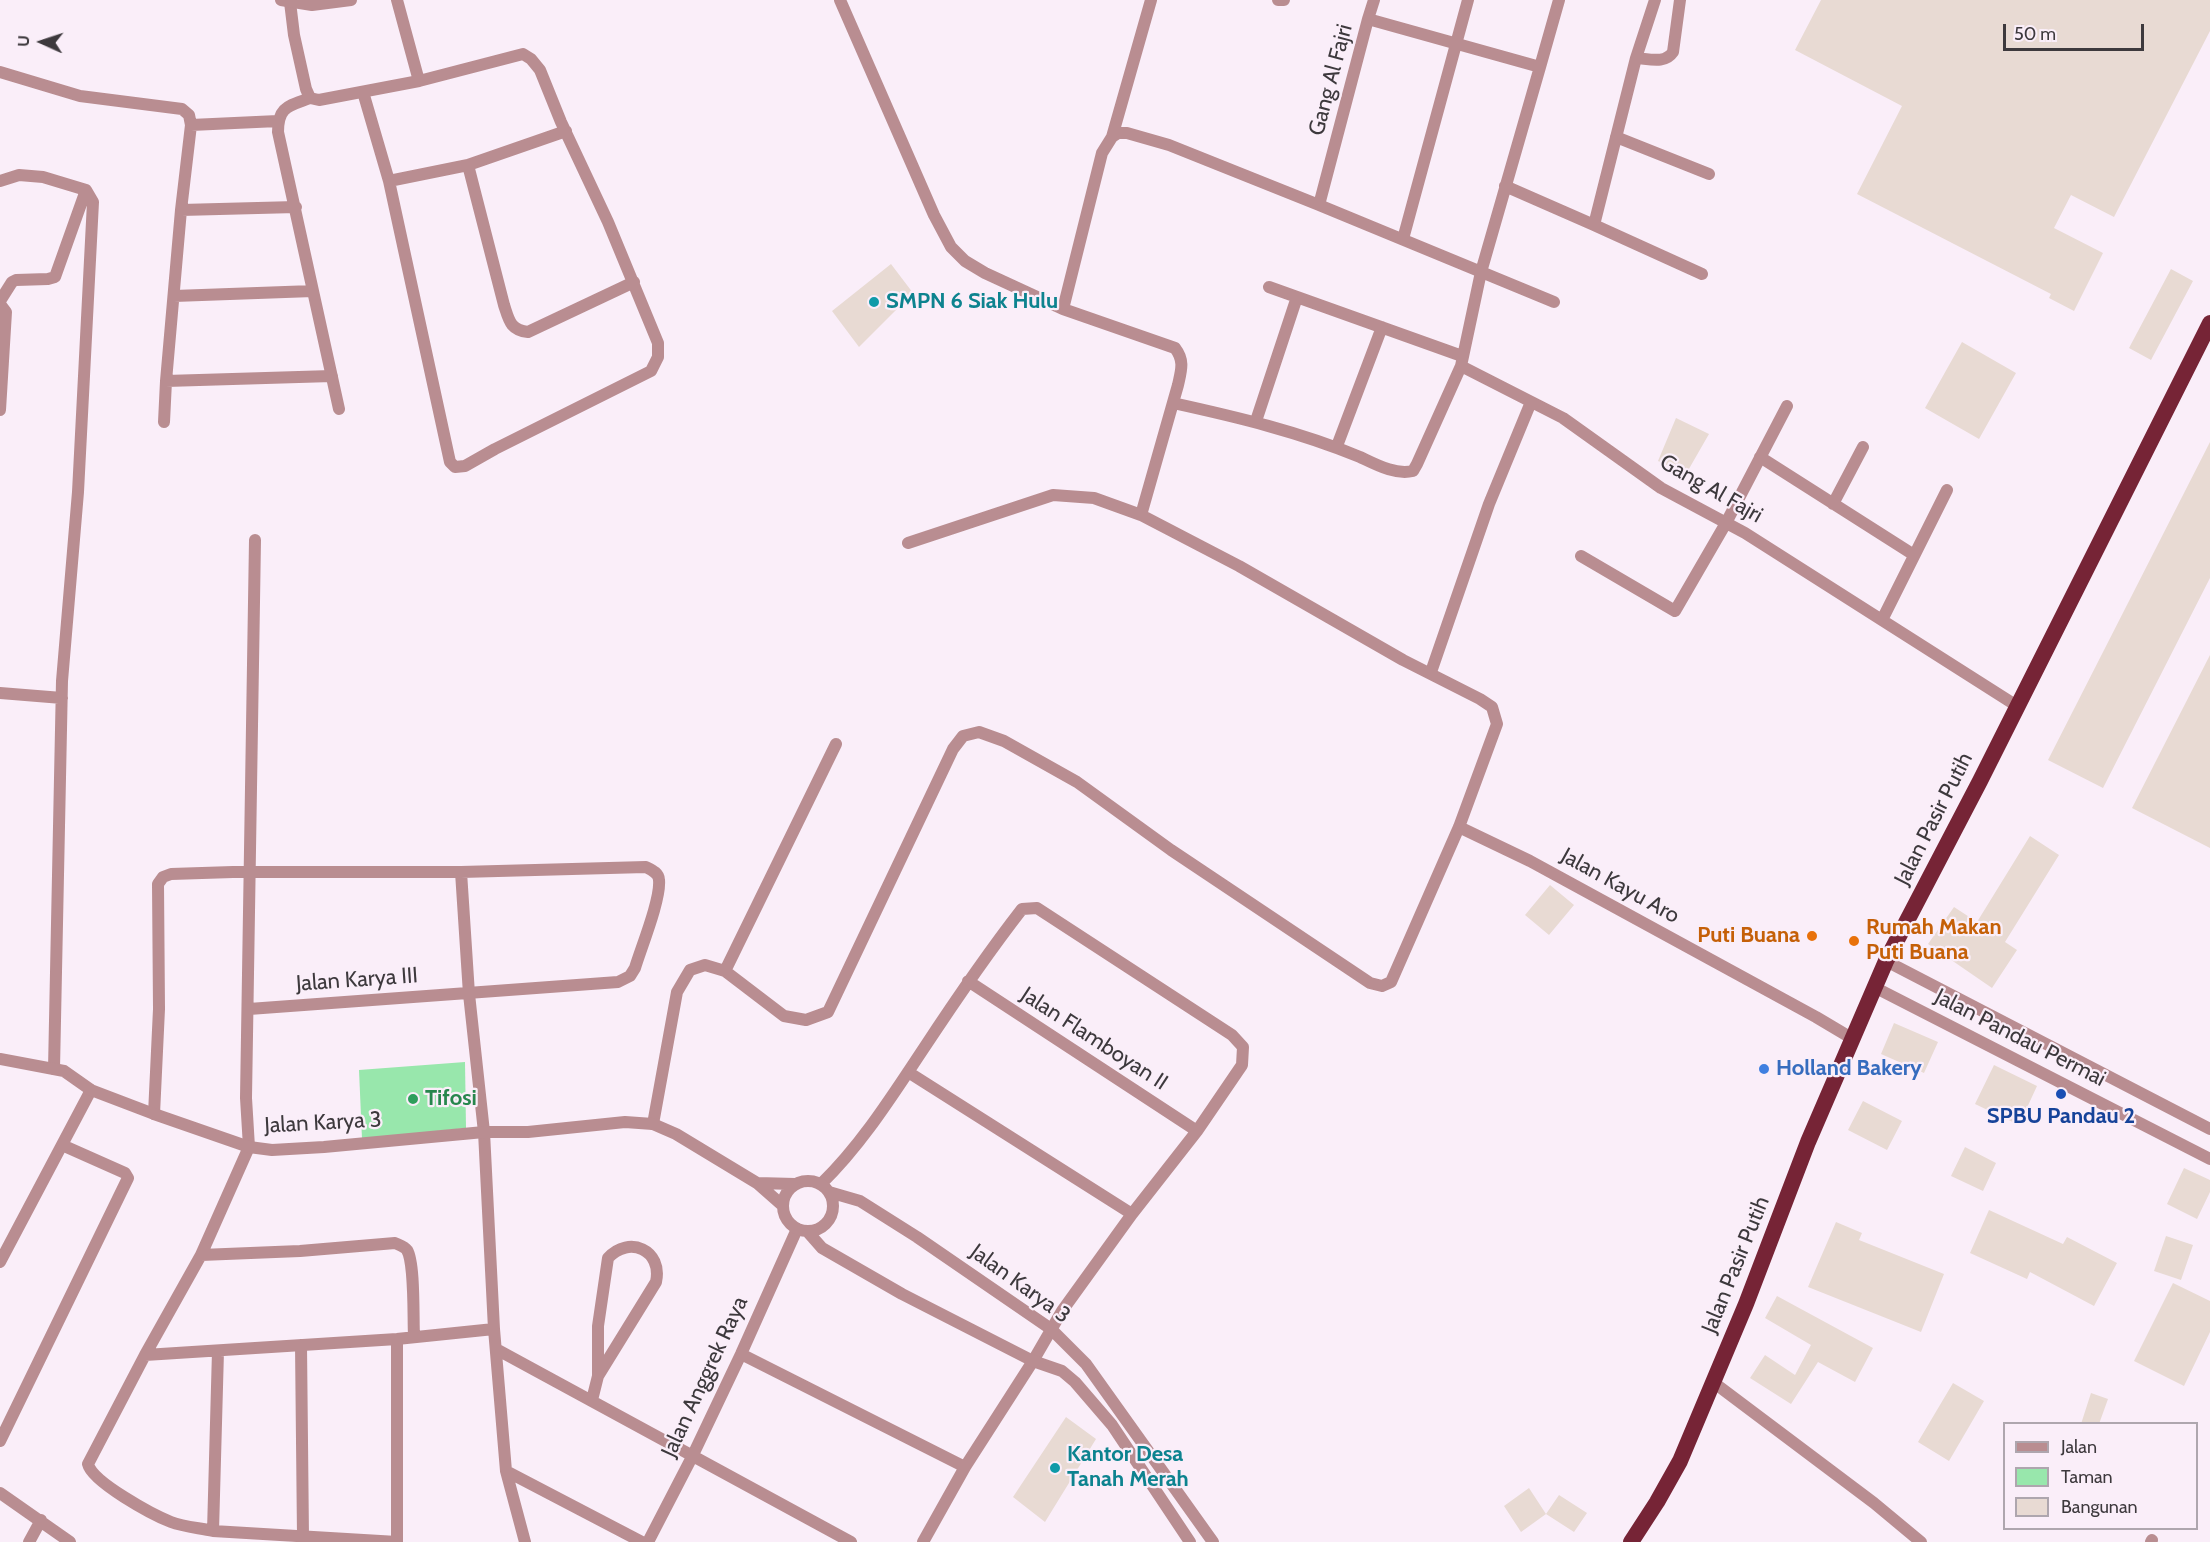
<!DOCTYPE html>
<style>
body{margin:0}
#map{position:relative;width:2210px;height:1542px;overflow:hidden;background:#faeef9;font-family:Cabin,sans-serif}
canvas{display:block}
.legend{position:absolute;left:2003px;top:1422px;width:195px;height:108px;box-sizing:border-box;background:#faeef9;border:2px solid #aea6ae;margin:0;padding:8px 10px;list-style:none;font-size:18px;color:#3d393d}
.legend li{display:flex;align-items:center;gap:12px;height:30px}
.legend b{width:30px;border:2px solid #aea6ae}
.north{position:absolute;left:12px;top:12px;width:60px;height:60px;-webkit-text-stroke:4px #faeef9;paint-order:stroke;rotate:273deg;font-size:16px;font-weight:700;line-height:24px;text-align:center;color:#3d393d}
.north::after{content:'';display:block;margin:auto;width:21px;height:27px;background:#3d393d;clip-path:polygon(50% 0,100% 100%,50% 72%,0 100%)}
.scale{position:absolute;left:2003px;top:24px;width:141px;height:27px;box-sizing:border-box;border:3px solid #3d393d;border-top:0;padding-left:8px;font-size:18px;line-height:21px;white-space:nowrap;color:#3d393d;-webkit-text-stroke:4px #faeef9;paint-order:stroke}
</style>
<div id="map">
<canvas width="2210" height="1542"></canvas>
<ul class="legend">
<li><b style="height:8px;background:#b98d91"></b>Jalan</li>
<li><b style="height:16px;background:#98e7ac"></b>Taman</li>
<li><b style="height:16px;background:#e8dad3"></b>Bangunan</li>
</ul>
<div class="north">U</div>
<div class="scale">50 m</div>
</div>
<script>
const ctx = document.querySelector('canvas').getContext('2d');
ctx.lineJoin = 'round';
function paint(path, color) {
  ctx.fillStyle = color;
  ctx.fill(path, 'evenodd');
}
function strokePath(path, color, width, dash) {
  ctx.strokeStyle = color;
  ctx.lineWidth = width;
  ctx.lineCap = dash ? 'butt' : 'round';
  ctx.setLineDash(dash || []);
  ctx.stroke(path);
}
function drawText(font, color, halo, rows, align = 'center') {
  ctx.font = font + ' Cabin,sans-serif';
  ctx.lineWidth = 4.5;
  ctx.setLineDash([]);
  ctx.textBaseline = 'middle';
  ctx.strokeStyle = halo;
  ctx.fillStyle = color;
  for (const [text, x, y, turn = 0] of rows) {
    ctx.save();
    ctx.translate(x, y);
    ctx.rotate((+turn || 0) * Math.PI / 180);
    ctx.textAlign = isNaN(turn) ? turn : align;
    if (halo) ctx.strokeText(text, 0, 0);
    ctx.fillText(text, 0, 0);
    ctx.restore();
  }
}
const green = new Path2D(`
 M465 1062 466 1128 362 1139 359 1070Z`);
const building = new Path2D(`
 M1821 0H2210V31L2114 217 2071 195 2054 228 2103 253 2074 311 2049 298 2051 294 1857 194 1902 106 1795 50Z
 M891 264 913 293 859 347 832 311Z
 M2171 269 2193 281 2151 360 2129 348Z
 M1962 342 2016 373 1979 439 1925 408Z
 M1676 418 1709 434 1686 474 1658 461Z
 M2210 442V578L2103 788 2048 760Z
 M2210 655V848L2132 808Z
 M2030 836 2059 855 2005 942 2017 950 1992 988 1928 944 1954 907 1977 922Z
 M1550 885 1574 905 1549 935 1525 915Z
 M1894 1023 1938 1042 1924 1073 1881 1054Z
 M1994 1065 2037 1086 2019 1125 1975 1104Z
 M1863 1101 1902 1121 1887 1150 1848 1130Z
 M1965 1147 1996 1163 1983 1191 1951 1176Z
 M2184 1168 2210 1180V1192L2197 1219 2167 1204Z
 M1989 1210 2063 1244 2067 1237 2117 1263 2094 1306 2030 1272 2027 1279 1970 1253Z
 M1836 1222 1862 1233 1859 1240 1944 1274 1921 1332 1808 1287Z
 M2166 1236 2193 1245 2181 1280 2154 1271Z
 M2173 1283 2210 1301V1332L2184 1386 2134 1361Z
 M1777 1296 1873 1348 1855 1382 1818 1362 1791 1404 1750 1378 1765 1355 1795 1375 1811 1345 1765 1318Z
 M1953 1383 1984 1401 1949 1461 1918 1442Z
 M2091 1393 2108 1399 2099 1424H2081Z
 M1066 1417 1096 1439 1045 1522 1013 1497Z
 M1529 1488 1546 1514 1521 1532 1504 1506Z
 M1559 1495 1587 1513 1574 1532 1546 1514Z`);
const minor = new Path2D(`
 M1278 0H1284
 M290 2 294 35 306 89 310 98 319 100 419 81 397 0
 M1368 19 1374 0
 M1636 58C1650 59 1665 64 1673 52L1680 0
 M1540 67 1559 0
 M0 72 80 96 182 109 189 115 191 125 181 210 166 381
 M363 92 389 181 450 462 455 467 465 466 495 449 651 371 658 357V343L608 222 561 122 540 70 531 59 523 54 419 81
 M310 98C289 106 278 106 278 132L339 409
 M191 125 278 121
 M1112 137 1151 0
 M1616 137 1709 174
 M468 165 504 305C509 320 510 330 528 332L634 282
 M0 181 19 175 43 177 86 190 93 202 78 492 62 681 54 1069
 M389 181 468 165 566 131
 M1505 186 1594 225 1636 58 1655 0
 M181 210 296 207
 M1594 225 1702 274
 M1403 239 1468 0
 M1269 287 1462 356
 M174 296 313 291
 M0 301 12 282 16 280 48 279 55 277 86 190
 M1554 302 1319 205 1368 19 1540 67 1481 272 1461 366 1563 418 1661 488 1745 533 2017 706
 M0 304 6 312 0 410
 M1063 309 1102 153 1112 137 1118 133H1127L1169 145 1319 205
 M1173 403C1237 417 1300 432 1360 457 1377 465 1395 475 1413 471L1417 464 1461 366
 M1256 421 1297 297
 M164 422 166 381 332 376
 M1337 446 1382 327
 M1760 457 1914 555
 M1833 504 1863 447
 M908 543 1053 495 1094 498 1141 515
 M1581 556 1675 611 1726 523 1787 406
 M1882 620 1947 490
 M1431 672 1489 504 1531 402
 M0 693 62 698
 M1459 827 1530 861 1816 1017 1853 1039
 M725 971 836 744
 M968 981 1197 1131
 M249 1009 618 982 630 976 635 968C641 948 661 899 659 880 659 873 652 870 646 867L461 872 469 994 484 1132 494 1329 506 1471 525 1542
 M908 1072 1132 1214
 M154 1114 159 1009 158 884 163 877 171 874 233 872H461
 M653 1124 677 992 690 970 705 965 725 971 784 1016 806 1020 828 1012 953 749 963 736 979 732 1004 741 1077 782 1171 850 1370 983 1382 986 1391 982 1459 827 1497 724 1492 707 1480 699 1403 660 1239 566 1141 515 1178 385C1181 371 1185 361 1175 348L1063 309 985 273 965 261 951 247 934 215 840 0
 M821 1184C862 1144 892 1096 924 1048 955 1001 987 954 1022 909L1037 908 1232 1035 1243 1047 1242 1065 1197 1131 1132 1214 1062 1311 1033 1361 965 1467 923 1542
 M201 1255 300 1251 395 1243C399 1245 404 1246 407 1250 415 1263 413 1318 414 1336
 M0 1262 91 1090
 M301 1345 303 1537
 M496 1349 851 1542
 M218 1351 213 1531 397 1542
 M741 1354 965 1467
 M145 1355 397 1339 494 1329
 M1713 1382 1874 1503 1921 1542
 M592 1400 598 1376 656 1282C663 1250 629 1235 608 1258L598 1326V1376
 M0 1441 128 1178 125 1173 62 1145
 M506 1471 642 1542
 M0 1493 70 1542
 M213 1531C200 1528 184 1527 171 1522 153 1515 92 1482 88 1464L145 1355 201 1255 249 1147 246 1098 255 540
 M29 1542 41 1520
 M397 1542V1339
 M648 1542 692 1457 741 1354 797 1229
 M2151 1542 2152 1540`);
const tertiary = new Path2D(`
 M281 0 312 5 351 0
 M1886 961 2210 1129
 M1876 988 2210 1159
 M0 1059 64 1071 91 1090 154 1114 249 1147 272 1150 324 1147 484 1132H528L625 1122 653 1124 676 1134 757 1183 782 1205
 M783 1206a25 25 0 1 1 50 0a25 25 0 1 1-50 0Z
 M757 1183 795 1184
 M829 1192 860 1201 917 1237 1051 1329 1086 1364 1213 1542
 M807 1231 822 1248 902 1294 1033 1361 1062 1371 1075 1382 1112 1425 1190 1542`);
const trunk = new Path2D(`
 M1631 1542 1657 1502 1680 1461 1746 1304 1808 1142 1886 961 1980 781 2210 323`);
const markers = [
 [874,302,6,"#0f9aa8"],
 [1812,936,6,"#e8710a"],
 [1854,941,6,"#e8710a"],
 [1764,1069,6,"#3f7fe0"],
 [2061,1094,6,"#1a4fb4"],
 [413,1099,6,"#2e9e5b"],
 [1055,1468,6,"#0f9aa8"]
];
const streetNames = [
 ["Gang Al Fajri",1331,80,-75],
 ["Gang Al Fajri",1711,489,30],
 ["Jalan Pasir Putih",1934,819,-63],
 ["Jalan Kayu Aro",1620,886,29],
 ["Jalan Karya III",357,980,-4],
 ["Jalan Pandau Permai",2020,1038,27],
 ["Jalan Flamboyan II",1094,1039,33],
 ["Jalan Karya 3",323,1123,-3],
 ["Jalan Pasir Putih",1736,1265,-68],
 ["Jalan Karya 3",1020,1284,36],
 ["Jalan Anggrek Raya",705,1377,-65]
];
const cultureNames = [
 ["SMPN 6 Siak Hulu",886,302],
 ["Kantor Desa",1067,1455],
 ["Tanah Merah",1067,1480]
];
const foodNames = [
 ["Rumah Makan",1866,928],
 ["Puti Buana",1866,953],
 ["Puti Buana",1800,936,"right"]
];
const shopNames = [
 ["Holland Bakery",1776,1069]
];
const leisureNames = [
 ["Tifosi",425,1099]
];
const transitNames = [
 ["SPBU Pandau 2",2061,1117]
];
paint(green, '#98e7ac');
paint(building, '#e8dad3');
strokePath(minor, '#b98d91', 12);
strokePath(tertiary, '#b98d91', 12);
strokePath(trunk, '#762436', 16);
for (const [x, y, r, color] of markers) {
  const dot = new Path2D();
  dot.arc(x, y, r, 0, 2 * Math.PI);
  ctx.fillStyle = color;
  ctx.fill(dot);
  strokePath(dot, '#faeef9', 2);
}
drawText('22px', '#3d393d', '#faeef9', streetNames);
drawText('bold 22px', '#0d838f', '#faeef9', cultureNames, 'left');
drawText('bold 22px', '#c56008', '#faeef9', foodNames, 'left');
drawText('bold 22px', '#366cbe', '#faeef9', shopNames, 'left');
drawText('bold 22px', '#27864d', '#faeef9', leisureNames, 'left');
drawText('bold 22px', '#164399', '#faeef9', transitNames);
</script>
